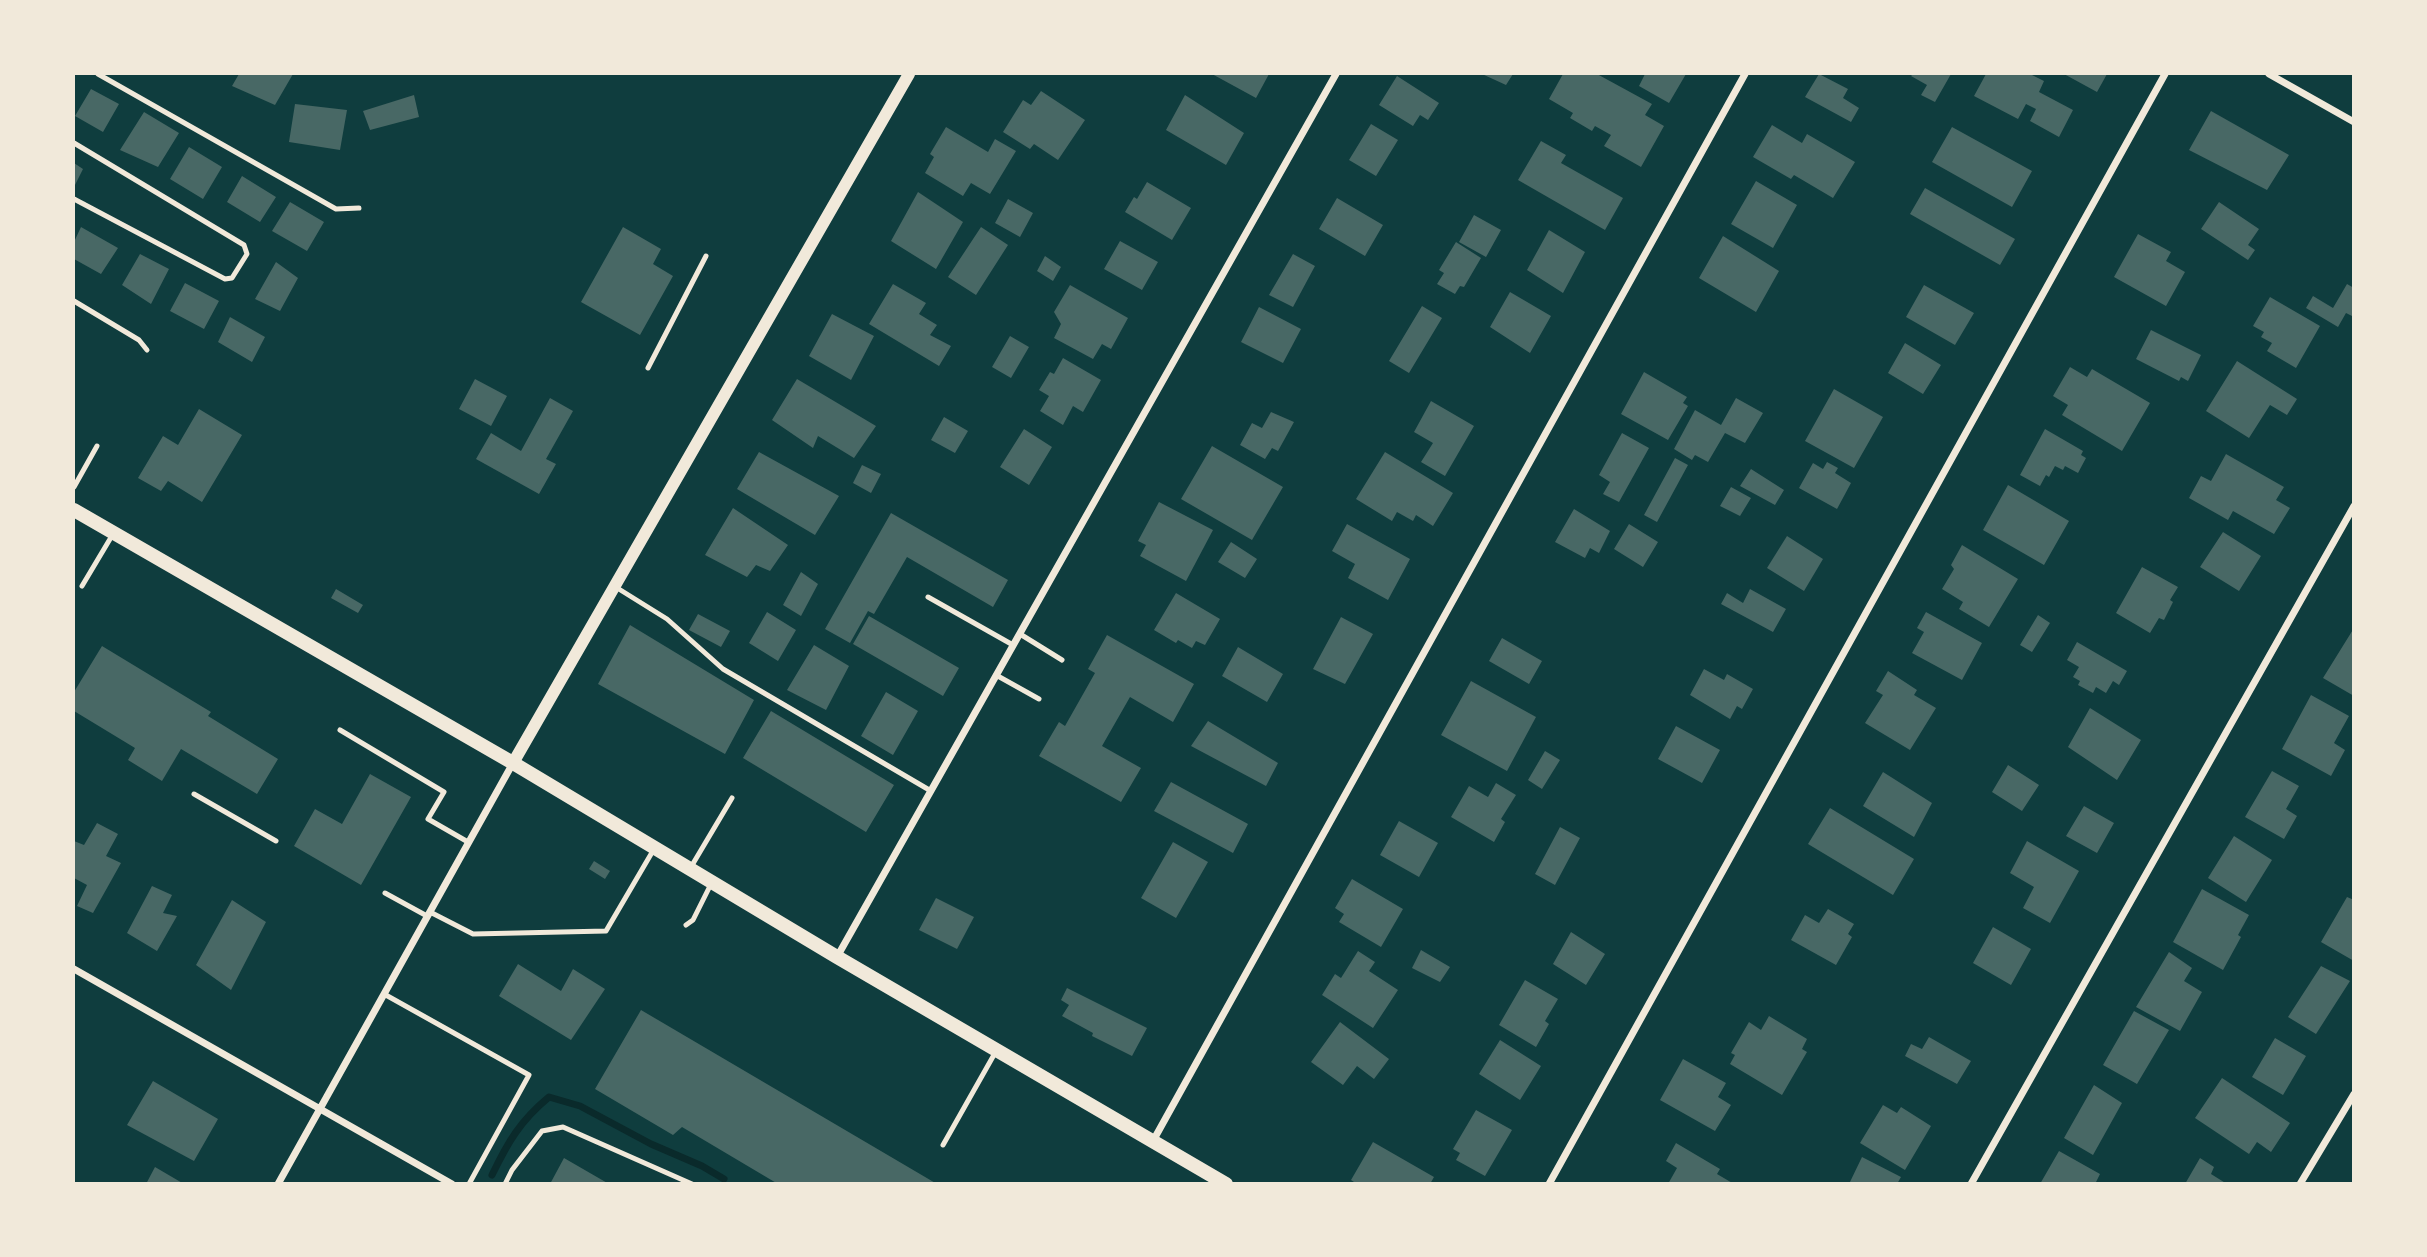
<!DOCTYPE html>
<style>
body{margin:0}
#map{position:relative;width:2427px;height:1257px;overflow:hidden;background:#0f3d3e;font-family:"Archivo Narrow",sans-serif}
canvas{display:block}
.frame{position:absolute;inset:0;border:75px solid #f1e9da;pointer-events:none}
</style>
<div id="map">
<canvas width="2427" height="1257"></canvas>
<div class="frame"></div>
</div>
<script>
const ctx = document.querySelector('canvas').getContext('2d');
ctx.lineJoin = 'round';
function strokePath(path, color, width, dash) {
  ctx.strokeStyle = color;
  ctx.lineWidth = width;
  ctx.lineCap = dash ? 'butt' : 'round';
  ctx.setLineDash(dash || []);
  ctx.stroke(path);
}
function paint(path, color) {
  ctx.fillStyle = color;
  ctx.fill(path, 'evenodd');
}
const stream = new Path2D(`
 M492 1175C508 1142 520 1121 549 1097L580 1106 651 1144 702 1166 724 1179`);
const building = new Path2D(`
 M239 74H293L275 105 232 86Z
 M1212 74H1269L1256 98Z
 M1482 74H1513L1506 85Z
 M1563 74H1597L1652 104 1645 115 1664 126 1641 167 1604 146 1611 135 1595 126 1592 131 1570 118 1573 113 1549 99Z
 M1645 74H1686L1669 103 1639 86Z
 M1819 74 1848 89 1843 98 1859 108 1851 122 1805 97Z
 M1913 74H1951L1935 102 1921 95 1927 85 1911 76Z
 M1986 74H2030L2044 81 2039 92 2073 110 2059 137 2030 121 2036 109 2026 104 2018 119 1974 96Z
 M2064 74H2107L2097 92Z
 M1397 76 1439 103 1428 120 1420 115 1413 126 1379 105Z
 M91 89 119 104 103 132 75 116Z
 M1041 91 1085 120 1058 160 1034 144 1030 149 1003 132 1023 100 1031 105Z
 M414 95 419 117 370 130 363 111Z
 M1185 95 1244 133 1226 165 1166 130Z
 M295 104 347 110 340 150 289 142Z
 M2211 111 2289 155 2267 190 2189 150Z
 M144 112 179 133 158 167 120 150Z
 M1371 124 1398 140 1376 176 1349 160Z
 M1772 125 1802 143 1807 134 1855 162 1833 198 1794 175 1791 179 1753 157Z
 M946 127 988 152 995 139 1016 151 990 194 971 183 963 196 925 173 934 157 930 154Z
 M1952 127 2032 171 2012 207 1932 162Z
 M1541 141 1566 155 1561 163 1623 198 1605 230 1518 180Z
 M189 147 222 167 203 199 170 179Z
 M74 163 83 169 74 187Z
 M242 176 276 197 260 222 227 202Z
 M1756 181 1797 205 1773 248 1731 224Z
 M1147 182 1191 208 1172 240 1125 212 1134 197 1137 199Z
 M1925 188 2015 239 2000 265 1910 214Z
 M918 192 963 222 936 269 891 241Z
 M1337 198 1383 225 1365 256 1319 229Z
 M1008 199 1033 213 1020 237 995 223Z
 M290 202 324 222 307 251 272 231Z
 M2219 202 2259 229 2248 245 2255 250 2248 260 2201 229Z
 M1474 215 1501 230 1486 257 1459 242Z
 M81 227 118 248 101 274 74 259V242Z
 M623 227 661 249 653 264 673 276 640 335 581 302Z
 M981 227 1008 245 976 295 948 277Z
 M1549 230 1585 252 1563 293 1527 270Z
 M2138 234 2171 252 2166 261 2185 272 2166 306 2114 277Z
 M1723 236 1779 271 1756 312 1699 278Z
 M1120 241 1158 262 1142 290 1104 269Z
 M1456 242 1481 258 1464 287 1460 286 1455 294 1437 284 1444 273 1439 270Z
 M140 254 169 269 151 304 122 285Z
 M1293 254 1315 266 1293 307 1269 295Z
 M1045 256 1061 267 1053 281 1037 271Z
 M276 262 298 278 280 311 255 299Z
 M185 283 219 301 204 329 170 311Z
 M893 284 926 303 919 314 937 325 930 335 951 346 939 366 869 324Z
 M2347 284 2354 288V317L2346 313 2338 327 2306 308 2313 296 2333 308Z
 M1070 285 1128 318 1111 349 1102 344 1093 359 1054 338 1061 324 1054 312Z
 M1924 285 1974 313 1955 345 1906 317Z
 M1510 292 1551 316 1530 353 1490 327Z
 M2270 297 2320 326 2296 368 2267 351 2272 343 2261 337 2264 332 2253 326Z
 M1422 306 1442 318 1409 373 1389 361Z
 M1259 307 1301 329 1283 363 1241 342Z
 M832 314 874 336 851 380 809 356Z
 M230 317 265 337 252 362 218 342Z
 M2151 330 2201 355 2188 381 2181 377 2179 381 2136 359Z
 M1010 336 1029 347 1011 378 992 367Z
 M1905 343 1941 365 1923 394 1888 373Z
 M1063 358 1101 380 1083 412 1073 406 1063 425 1040 411 1049 396 1039 390 1050 372 1054 374Z
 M2237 361 2297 399 2287 415 2270 405 2249 438 2206 411Z
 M2070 367 2087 377 2092 369 2150 403 2122 451 2062 415 2068 405 2053 396Z
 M1644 372 1687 397 1683 403 1688 406 1668 440 1621 414Z
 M475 379 507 396 491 426 459 409Z
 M797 379 876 426 854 458 818 436 813 448 772 420Z
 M1834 389 1883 417 1854 468 1805 441Z
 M550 398 573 411 546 459 556 464 539 494 476 459 491 433 521 451Z
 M1736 398 1763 413 1745 443 1725 433 1708 462 1695 455 1692 460 1674 449 1695 410 1721 425Z
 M1431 401 1474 426 1445 476 1421 462 1433 443 1414 432Z
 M199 409 242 435 202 502 168 481 161 491 138 478 163 436 178 445Z
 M1271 412 1294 422 1278 451 1272 448 1265 459 1240 445 1252 423 1262 428Z
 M944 417 968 431 955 453 931 440Z
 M1024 429 1052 447 1029 485 1000 467Z
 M2045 429 2083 451 2081 455 2086 458 2078 473 2065 466 2063 470 2055 466 2049 477 2046 475 2040 486 2020 475Z
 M1622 433 1649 448 1619 502 1603 494 1610 482 1599 475Z
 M1212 446 1283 487 1252 540 1181 499Z
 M759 452 839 496 815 535 737 489Z
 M1385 452 1453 493 1433 526 1416 515 1413 521 1397 512 1392 521 1356 499Z
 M2226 454 2284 487 2276 500 2290 508 2274 534 2233 511 2228 520 2189 498 2201 476 2211 481Z
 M1675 458 1688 465 1657 522 1644 515Z
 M1827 462 1838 468 1835 473 1851 483 1837 509 1799 488 1813 463 1823 469Z
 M862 465 881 474 871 493 853 483Z
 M1751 469 1784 490 1775 505 1740 486Z
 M2008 485 2069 521 2044 565 1983 530Z
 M1731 487 1751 498 1740 516 1720 506Z
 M1159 502 1213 530 1186 581 1140 556 1146 545 1138 541Z
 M733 508 788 545 770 571 756 565 747 577 705 555Z
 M1574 509 1610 531 1599 553 1590 548 1585 558 1555 542Z
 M891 513 1008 580 993 607 907 557 874 614 868 611 850 643 825 629Z
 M1347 524 1410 559 1388 600 1348 578 1355 564 1332 551Z
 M1629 524 1658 542 1643 567 1614 549Z
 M2223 532 2261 556 2239 591 2200 567Z
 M1787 536 1823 559 1804 591 1767 568Z
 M1231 542 1257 559 1245 578 1218 562Z
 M1962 545 2018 579 1989 627 1959 609 1963 602 1942 589 1954 569 1951 565Z
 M2142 567 2178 587 2170 600 2173 602 2164 620 2159 618 2150 633 2116 613Z
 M801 572 818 584 801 616 783 605Z
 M336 589 363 605 358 613 331 598Z
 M1750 589 1786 609 1773 632 1721 604 1727 593 1743 603Z
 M1176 593 1220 619 1205 645 1196 641 1192 648 1178 640 1176 643 1154 630Z
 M767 612 796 630 778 661 749 643Z
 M1926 612 1982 643 1962 680 1912 653 1924 632 1917 628Z
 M698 614 730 631 721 647 689 630Z
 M2038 615 2050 623 2032 652 2020 645Z
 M869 616 959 668 943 696 853 644Z
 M1341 617 1373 634 1345 684 1313 669Z
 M630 625 754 700 725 754 598 684Z
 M2354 628V696L2323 678Z
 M1107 635 1194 684 1173 722 1130 697 1102 746 1141 768 1121 802 1039 756 1059 722 1065 726 1095 673 1088 669Z
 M1502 638 1542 661 1529 684 1489 661Z
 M2077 642 2127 671 2119 685 2113 681 2106 693 2096 687 2093 693 2078 685 2080 681 2073 677 2079 667 2067 660Z
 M814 645 849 666 826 710 787 690Z
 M102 646 211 712 208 716 278 759 257 794 181 749 162 781 128 760 135 748 74 711V692Z
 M1238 647 1283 674 1267 702 1222 676Z
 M1704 669 1724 680 1727 674 1753 689 1742 709 1737 706 1730 719 1690 695Z
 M1888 671 1917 690 1914 695 1936 708 1910 750 1865 723 1883 695 1876 691Z
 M1471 681 1536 717 1507 771 1441 735Z
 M886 692 918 711 893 755 861 736Z
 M2311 695 2349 716 2334 743 2345 750 2331 776 2282 749Z
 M2090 708 2141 740 2117 780 2068 747Z
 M771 711 894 785 866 832 743 758Z
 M1208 721 1278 763 1266 786 1191 746Z
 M1676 726 1720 750 1702 783 1658 759Z
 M1545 751 1560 760 1542 789 1528 780Z
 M2008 765 2039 785 2022 811 1992 792Z
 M2272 771 2299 786 2286 809 2297 816 2284 839 2245 817Z
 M1883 772 1932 803 1914 837 1863 806Z
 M370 774 411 797 361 885 294 846 315 809 342 824Z
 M1171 782 1248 824 1233 853 1154 811Z
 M1496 783 1516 795 1501 819 1505 822 1494 842 1451 817 1469 786 1488 797Z
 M2084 806 2114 823 2097 853 2066 836Z
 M1830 808 1914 859 1893 895 1808 844Z
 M1399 821 1438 843 1419 877 1380 855Z
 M97 823 118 834 106 856 121 863 93 913 77 906 87 885 74 878V841L84 845Z
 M1560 827 1580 838 1555 885 1535 874Z
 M2234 836 2272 860 2246 902 2208 878Z
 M2027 841 2079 871 2050 923 2023 908 2034 887 2010 873Z
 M1173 842 1208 862 1176 918 1141 898Z
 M594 861 610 871 605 879 589 869Z
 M1352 879 1403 909 1381 947 1339 922 1344 914 1335 908Z
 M152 886 172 895 163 913 177 916 157 951 127 933Z
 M2202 889 2249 915 2238 935 2241 937 2223 970 2173 942Z
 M2347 897 2354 900V961L2321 942Z
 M936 898 974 917 957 949 919 930Z
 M232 900 266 922 231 990 196 965Z
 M1828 909 1854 924 1848 934 1852 937 1836 965 1791 940 1805 915 1819 923Z
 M1993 927 2031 949 2011 985 1973 963Z
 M1571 932 1605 954 1586 985 1553 964Z
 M1421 950 1450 967 1440 982 1412 968Z
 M1358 951 1375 962 1369 971 1398 990 1373 1028 1322 995 1335 974 1341 978Z
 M2169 952 2192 968 2184 981 2202 992 2180 1031 2136 1007Z
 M518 964 561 991 573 969 605 989 571 1040 499 996Z
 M2321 966 2350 981 2316 1034 2288 1017Z
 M1525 980 1558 999 1545 1021 1549 1024 1536 1047 1499 1025Z
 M1067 988 1147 1028 1132 1056 1092 1036 1093 1033 1062 1016 1069 1005 1061 1000Z
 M641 1010 937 1184H778L682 1127 673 1135 595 1089Z
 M2134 1011 2169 1030 2137 1084 2103 1065Z
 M1769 1016 1807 1039 1802 1049 1807 1052 1782 1095 1730 1064 1735 1055 1731 1053 1749 1022 1761 1030Z
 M1340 1022 1389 1059 1374 1079 1357 1066 1343 1085 1311 1062Z
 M1929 1037 1971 1061 1957 1084 1905 1056 1911 1044 1922 1049Z
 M2275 1038 2306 1056 2283 1095 2252 1077Z
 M1500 1040 1541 1066 1520 1100 1479 1074Z
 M1683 1059 1726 1083 1718 1097 1731 1105 1715 1131 1660 1100Z
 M2222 1078 2290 1123 2271 1152 2257 1142 2249 1154 2195 1118Z
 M153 1081 218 1119 194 1161 127 1125Z
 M2094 1085 2122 1103 2093 1155 2064 1138Z
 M1883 1105 1897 1113 1901 1107 1931 1126 1905 1170 1860 1143Z
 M1476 1110 1512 1130 1485 1176 1456 1160 1460 1153 1453 1149Z
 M1373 1142 1434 1177 1430 1184H1357L1351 1180Z
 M1676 1143 1720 1169 1717 1174 1734 1184H1668L1677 1168 1666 1161Z
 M2059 1151 2100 1174 2095 1184H2040Z
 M1862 1157 1901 1177 1897 1184H1849Z
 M564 1158 609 1184H550Z
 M2200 1158 2214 1167 2211 1174 2227 1184H2185Z
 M155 1167 184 1184H146Z`);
const service = new Path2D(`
 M98 74 336 209 359 208
 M74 143 244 245 247 254 232 278 225 279 74 199
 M74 301 139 340 147 350
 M648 368 706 256
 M74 487 97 446
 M82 586 113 534
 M614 586 667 619 723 669 931 791
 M928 597 1013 645
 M1020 634 1062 660
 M996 675 1039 699
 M340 730 444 792 428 819 468 842
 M194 794 276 841
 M691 867 732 798
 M385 893 427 916
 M430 912 473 934 606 931 654 849
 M686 925 693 920 711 884
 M384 994 529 1075 469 1184
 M943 1145 995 1053
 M505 1184 512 1170 542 1131 563 1127 692 1184`);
const minor = new Path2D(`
 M2269 74 2354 122
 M837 957 1336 74
 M74 969 452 1184
 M1153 1141 1745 74
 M278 1184 513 763
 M1549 1184 2165 74
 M1971 1184 2354 506
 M2300 1184 2354 1094`);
const tertiary = new Path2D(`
 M513 763 909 74`);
const secondary = new Path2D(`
 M74 510 513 763 837 957 1226 1184`);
strokePath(stream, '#0a2a2b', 7);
paint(building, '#486865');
strokePath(service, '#f1e9da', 5);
strokePath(minor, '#f1e9da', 7);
strokePath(tertiary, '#f1e9da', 12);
strokePath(secondary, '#f1e9da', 14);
</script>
